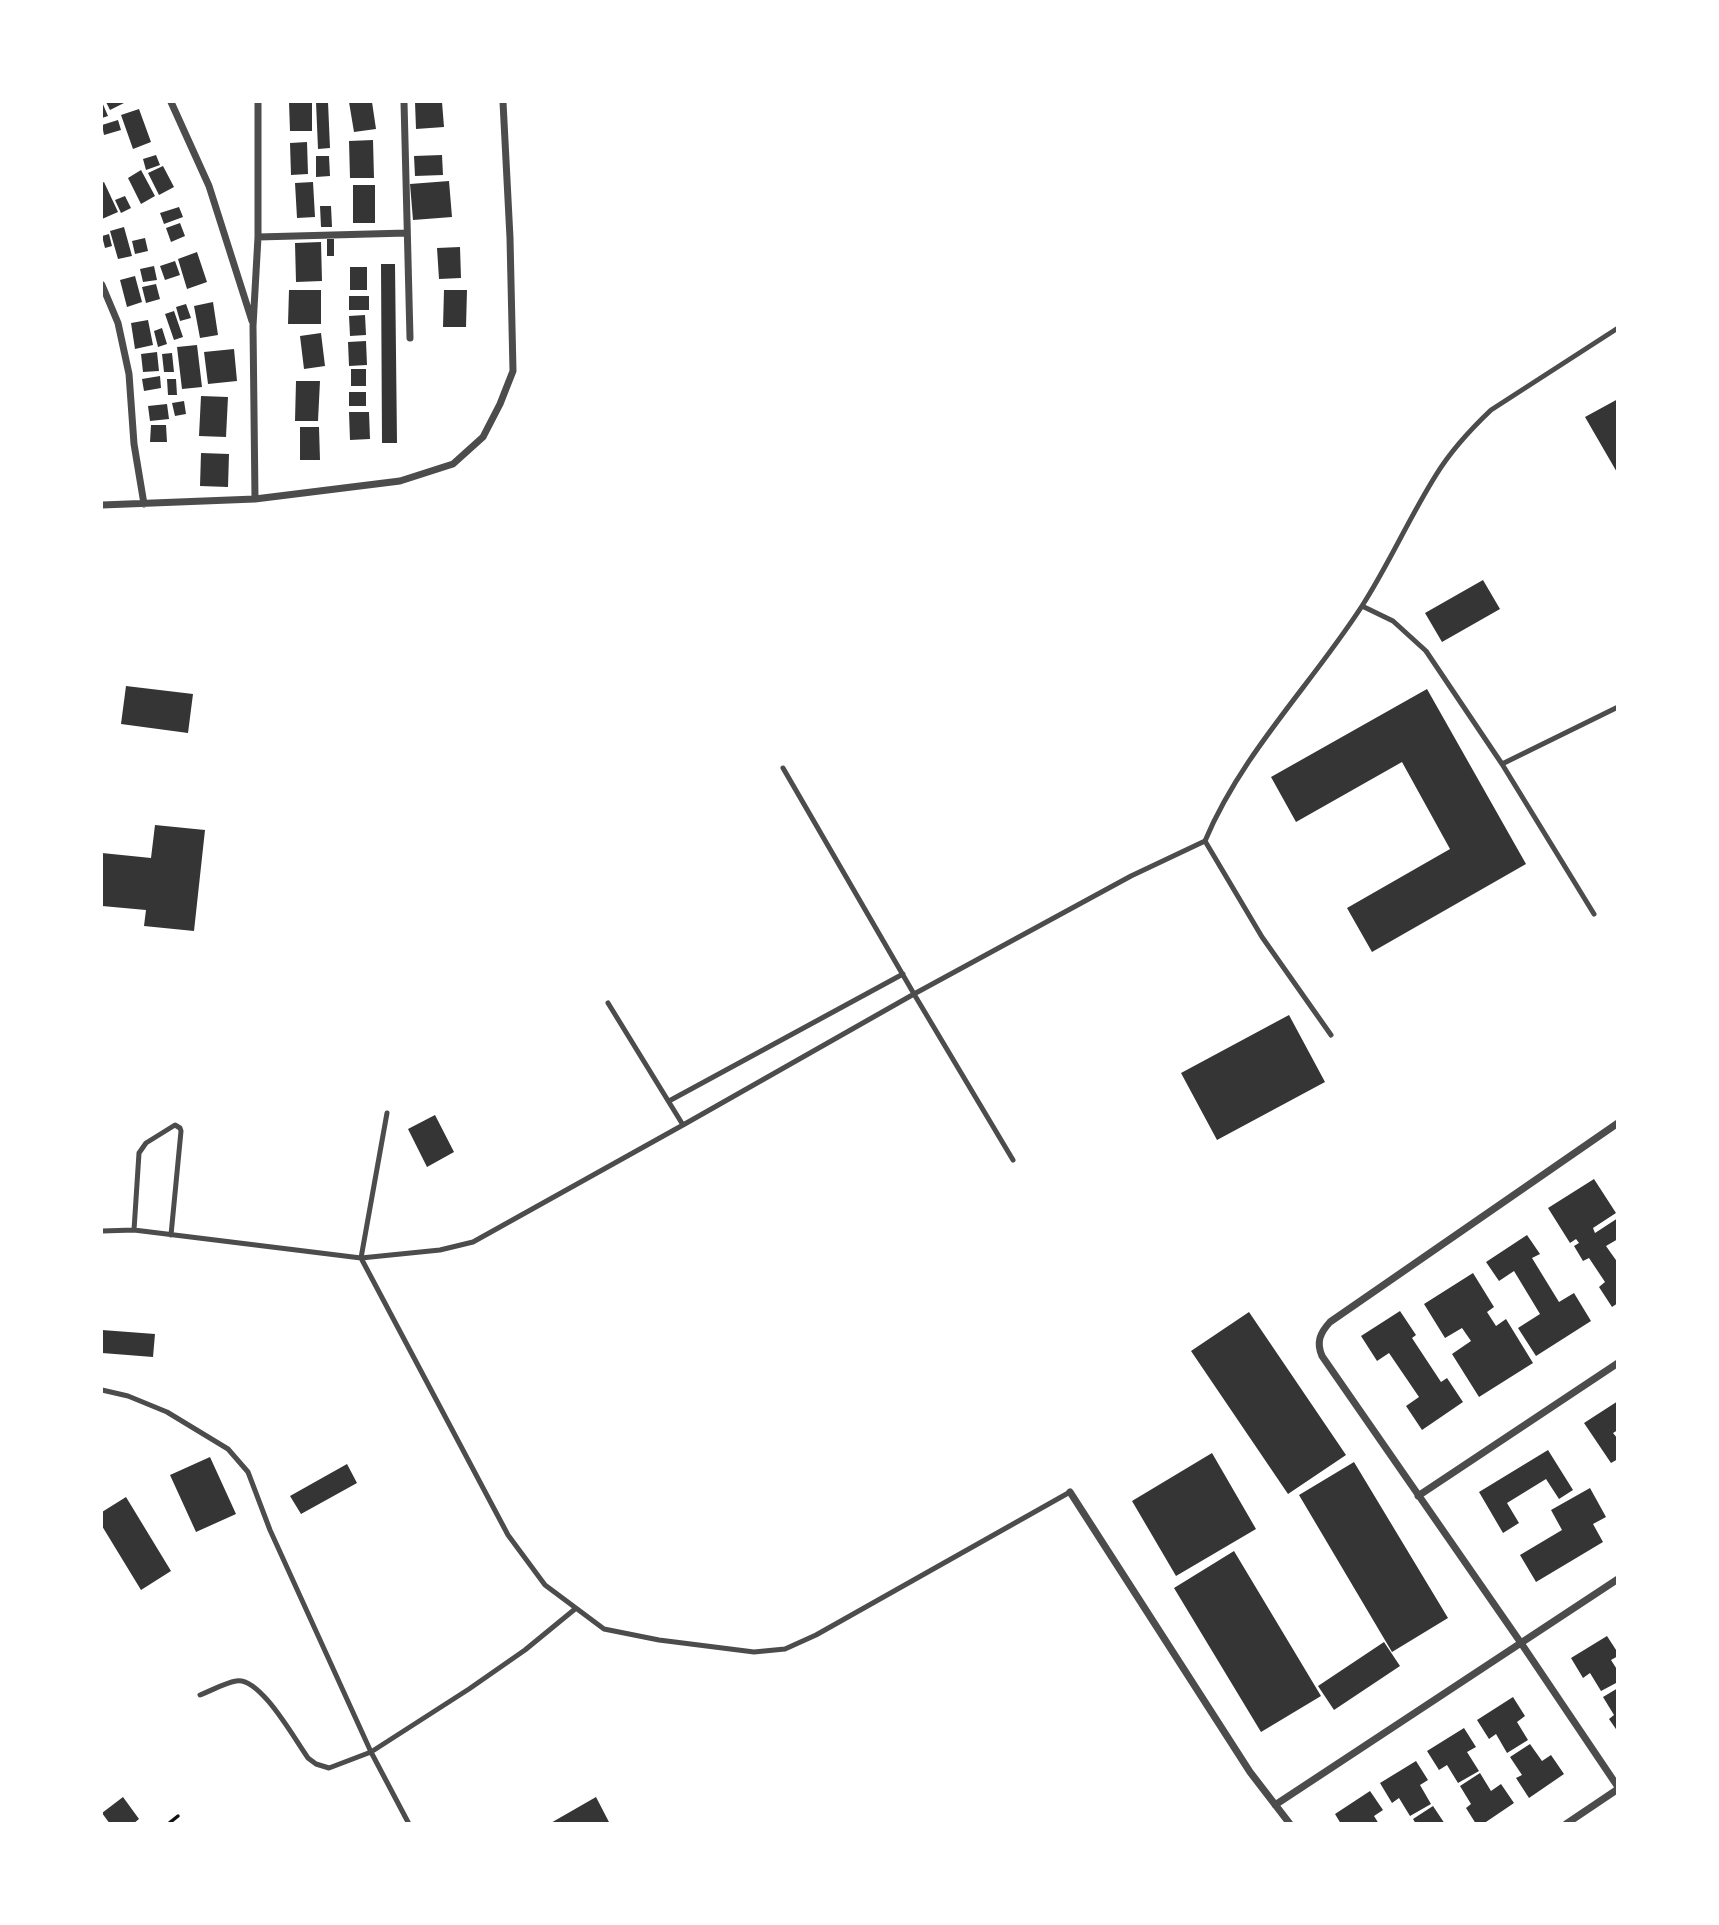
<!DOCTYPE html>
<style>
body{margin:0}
#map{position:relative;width:1719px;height:1925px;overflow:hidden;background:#fff;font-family:"PT Serif",serif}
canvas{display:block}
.frame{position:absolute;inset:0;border:103px solid #fff;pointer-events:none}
</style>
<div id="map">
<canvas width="1719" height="1925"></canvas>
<div class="frame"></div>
</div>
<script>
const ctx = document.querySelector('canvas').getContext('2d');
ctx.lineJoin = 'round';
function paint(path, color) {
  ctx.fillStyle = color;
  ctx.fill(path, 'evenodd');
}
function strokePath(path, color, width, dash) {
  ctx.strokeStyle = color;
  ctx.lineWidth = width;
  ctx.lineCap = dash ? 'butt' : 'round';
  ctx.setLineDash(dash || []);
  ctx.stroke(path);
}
const building = new Path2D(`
 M102 102 108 116 102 118Z
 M106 102H126L110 110Z
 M289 102H312V131H290Z
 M316 102H328L330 148 318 149Z
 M349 102H372L376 129 354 132Z
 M415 102H442L444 127 416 129Z
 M139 109 151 142 133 149 121 115Z
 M118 120 121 130 104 135 102 125Z
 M373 140 374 178H350L349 141Z
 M307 142 308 174 291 175 290 143Z
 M156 155 160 165 146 170 143 159Z
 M442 155 443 175 415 176 414 156Z
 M316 156H329L330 176 316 177Z
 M163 166 174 187 159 195 148 173Z
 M141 170 155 196 141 204 128 178Z
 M449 181 452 217 413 220 410 184Z
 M104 182 118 212 102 219V183Z
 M313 182 315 217 297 218 295 183Z
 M353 185H375V223H353Z
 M125 196 131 208 121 213 115 200Z
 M320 206H331L332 227H321Z
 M179 207 183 217 164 224 160 213Z
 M180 223 185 236 171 242 166 228Z
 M124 227 132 256 118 259 110 231Z
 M109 234 112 246 105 248 102 236Z
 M145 238 148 251 135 254 132 241Z
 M327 239H334V256H327Z
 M321 242 322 281 296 282 295 243Z
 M460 247 461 278 439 279 437 248Z
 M197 252 207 282 187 289 178 259Z
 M175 261 180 275 165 280 160 266Z
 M381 264H395L397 443H382Z
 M154 266 157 280 143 282 140 269Z
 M350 267H367V290H350Z
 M135 276 142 302 127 307 120 280Z
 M156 284 160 299 146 303 142 287Z
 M289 290H321V324H288Z
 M444 290H467L466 327H443Z
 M349 296H369V310H349Z
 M213 302 218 335 200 338 194 306Z
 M186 304 191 318 180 321 176 307Z
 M174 311 183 337 174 340 165 314Z
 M365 315 366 335 350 336 349 316Z
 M148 320 153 345 135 349 131 323Z
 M162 328 167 344 158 347 154 331Z
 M321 333 325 366 304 369 300 336Z
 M366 341 367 365 349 366 348 342Z
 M197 345 202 387 182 389 177 347Z
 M234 349 237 381 208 384 204 352Z
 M157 352 159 371 143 372 141 354Z
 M172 353 174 372H164L162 354Z
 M351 369H366V386H351Z
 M160 376 161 388 144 391 142 379Z
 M167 379H176L177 395H168Z
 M296 381H320L318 421H295Z
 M349 392H366V406H349Z
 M201 396 228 397 226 437 199 436Z
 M1618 399V474L1585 417Z
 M184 401 186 414 175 416 172 403Z
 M167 404 169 419 150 421 148 406Z
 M349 412H369L370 439 350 440Z
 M151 425H166L167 442H150Z
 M300 427H319L320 460H300Z
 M201 453 229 454 228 487 200 486Z
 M1483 580 1500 609 1442 642 1425 613Z
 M126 686 193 694 188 733 121 724Z
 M1427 689 1526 864 1372 952 1347 908 1450 849 1402 762 1296 822 1271 777Z
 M155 825 205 830 194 931 144 926 146 910 102 906V853L151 858Z
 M1289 1015 1325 1082 1217 1140 1181 1073Z
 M435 1115 454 1152 427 1167 408 1129Z
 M1594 1179 1616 1213 1593 1228 1595 1233 1618 1218V1239L1606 1246 1618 1263V1303L1612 1307 1599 1287 1605 1282 1589 1258 1583 1261 1574 1246 1579 1243 1576 1239 1570 1243 1548 1208Z
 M1527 1235 1540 1254 1532 1258 1559 1302 1574 1293 1591 1321 1536 1356 1518 1328 1540 1314 1514 1271 1499 1281 1486 1262Z
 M1473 1273 1494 1307 1487 1312 1496 1326 1506 1319 1533 1363 1479 1397 1452 1354 1471 1341 1462 1328 1445 1338 1424 1304Z
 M1400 1311 1416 1335 1412 1338 1441 1382 1447 1378 1463 1402 1422 1430 1406 1406 1419 1397 1389 1353 1377 1361 1361 1336Z
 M1249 1312 1346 1455 1288 1494 1191 1351Z
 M102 1330 155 1334 153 1357 102 1353Z
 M1618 1401V1430L1613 1433 1618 1439V1459L1611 1463 1584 1423Z
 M1548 1450 1573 1490 1559 1499 1546 1479 1507 1503 1519 1523 1503 1533 1479 1492Z
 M1212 1453 1256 1529 1176 1576 1132 1501Z
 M210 1457 236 1514 196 1532 170 1475Z
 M1354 1462 1448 1618 1392 1652 1299 1495Z
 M347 1464 357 1483 301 1514 290 1496Z
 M1590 1488 1606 1517 1593 1524 1603 1542 1536 1582 1520 1555 1562 1530 1551 1510Z
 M126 1497 171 1571 141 1590 102 1526V1512Z
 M1234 1551 1321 1696 1261 1732 1174 1588Z
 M1607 1636 1618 1653V1656L1611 1660 1618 1671V1682L1601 1691 1590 1673 1583 1678 1571 1658Z
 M1384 1642 1400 1666 1334 1710 1318 1686Z
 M1618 1688V1732L1609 1719 1614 1715 1603 1697Z
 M1513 1697 1525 1716 1517 1722 1528 1740 1507 1753 1496 1734 1489 1739 1477 1720Z
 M1464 1728 1476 1747 1467 1752 1479 1771 1458 1783 1447 1765 1439 1770 1427 1751Z
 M1530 1744 1542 1761 1551 1755 1564 1774 1529 1798 1516 1778 1522 1775 1510 1757Z
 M1416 1761 1428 1780 1420 1785 1431 1804 1410 1816 1399 1798 1392 1803 1380 1783Z
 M1480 1773 1491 1791 1501 1784 1514 1803 1483 1824H1476L1466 1808 1471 1804 1460 1786Z
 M1370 1791 1383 1810 1374 1816 1379 1824H1341L1335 1814Z
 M123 1797 139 1819 133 1824H110L102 1813Z
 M596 1797 610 1824H549Z
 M1433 1806 1445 1824H1416L1413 1819Z`);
const path = new Path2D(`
 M168 1824 178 1816`);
const service = new Path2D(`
 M1362 606 1393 621 1426 651 1502 764 1618 707
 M1502 764 1594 914
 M783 768 914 994 1131 876 1205 841 1262 937 1331 1035
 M1205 841C1242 753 1311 685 1362 606 1389 564 1409 518 1436 475 1450 452 1471 429 1491 410L1618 328
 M669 1101 903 974
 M387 1113 361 1258 440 1250 473 1242 683 1125 608 1003
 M683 1125 914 994 1013 1160
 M134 1230 139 1153 146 1143 175 1125 180 1128 181 1131 171 1235
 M102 1231 134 1230 361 1258 508 1535 545 1585 604 1629 659 1640 754 1652 785 1649 816 1635 1070 1492
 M102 1390 128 1396 167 1412 228 1449 248 1472 270 1530 371 1752 409 1824
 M200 1695C211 1691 224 1683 236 1681 260 1676 295 1740 308 1758L316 1764 329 1768 371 1752 469 1689 525 1650 575 1609`);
const minor = new Path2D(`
 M171 102 209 186 252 321
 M404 102 410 338
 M258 237 407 233
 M102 285 118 323 129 374 134 444 144 504
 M255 499 400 481 453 464 483 437 500 404 513 371 510 238 503 102
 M102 505 255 499 253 326 258 237V102
 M1618 1123 1330 1322C1320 1333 1316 1342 1322 1356L1521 1643 1618 1787
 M1070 1492 1250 1772 1290 1824
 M1418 1496 1618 1363
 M1275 1805 1618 1579
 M1566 1824 1618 1789`);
paint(building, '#353535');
strokePath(path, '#111', 3.5);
strokePath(service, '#4c4c4c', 5);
strokePath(minor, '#4c4c4c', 7);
</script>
